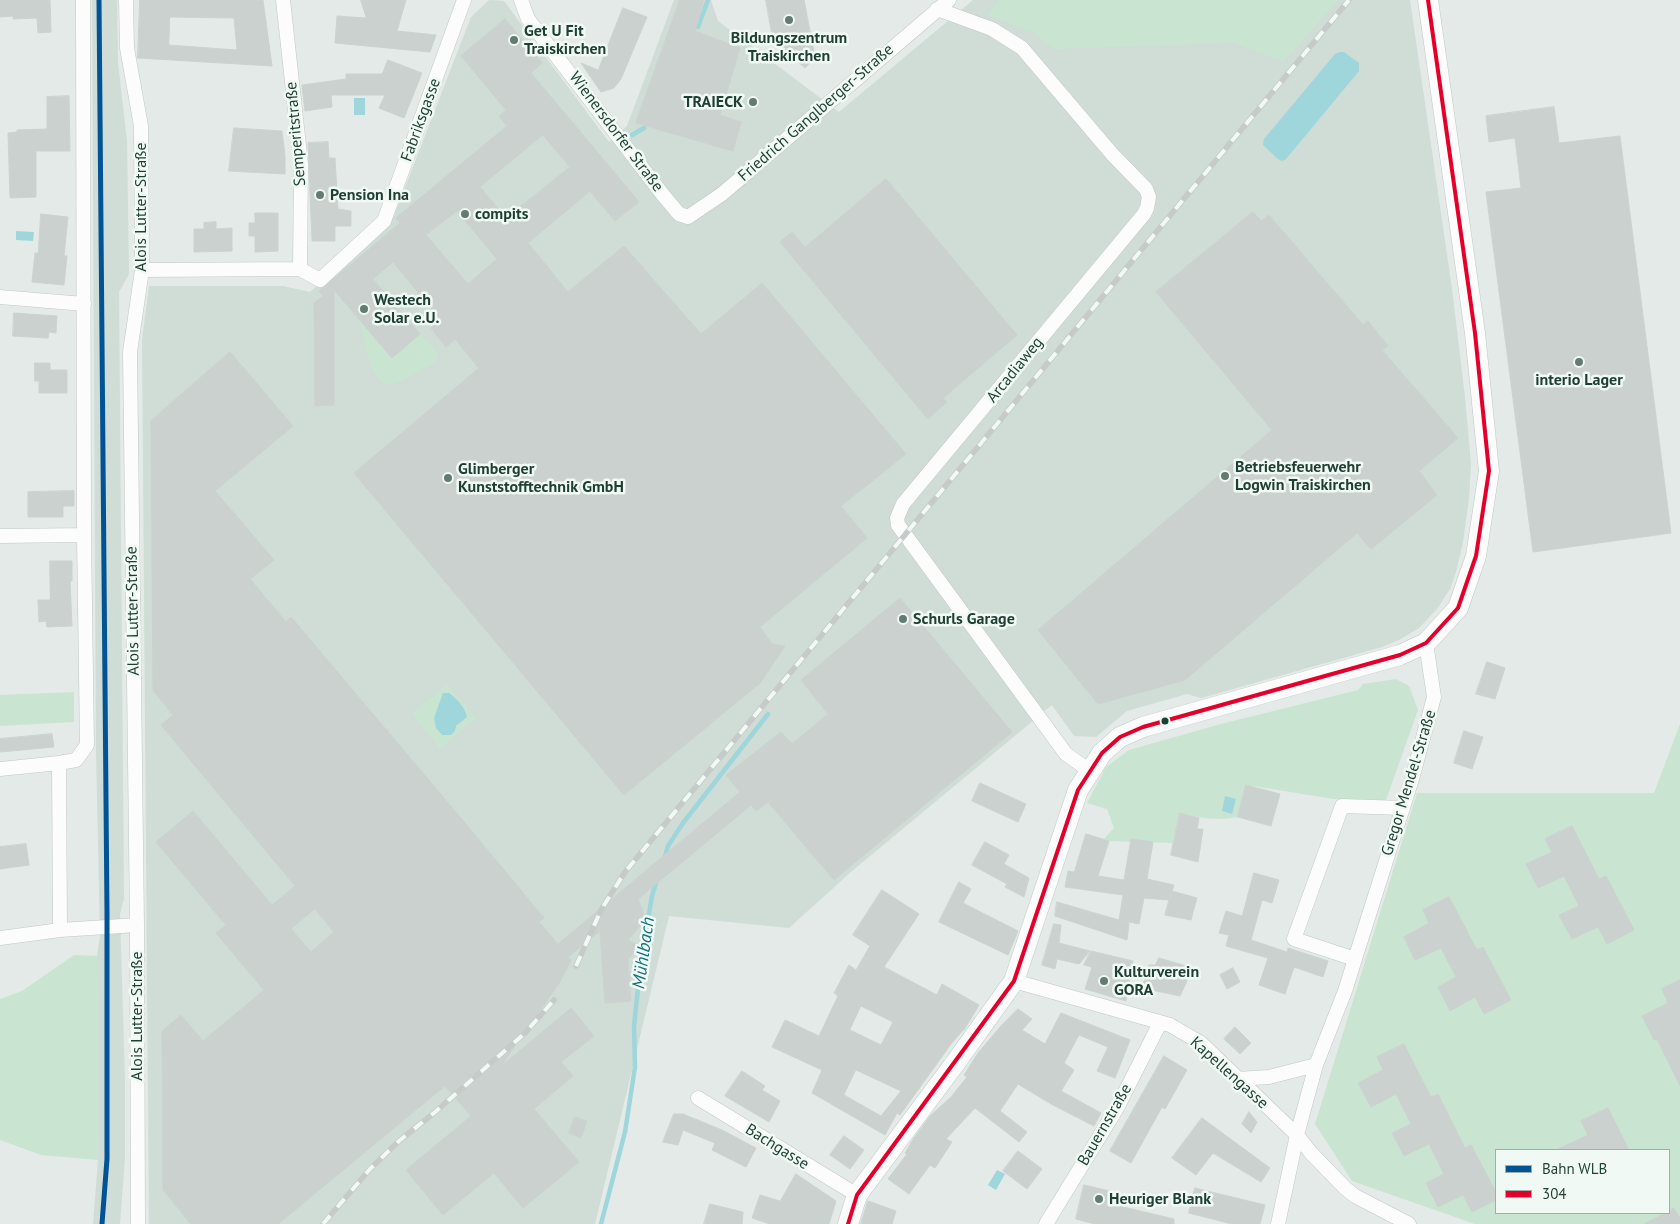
<!DOCTYPE html>
<meta charset="utf-8">
<style>
body{margin:0}
#map{position:relative;width:1680px;height:1224px;overflow:hidden;background:#e3eae7;font-family:"PT Sans",sans-serif}
canvas{display:block}
.legend{position:absolute;left:1495px;top:1149px;width:175px;height:65px;box-sizing:border-box;background:#f1f9f4;border:1px solid #9dafa8;margin:0;padding:6px 9px;list-style:none;font-size:15px;color:#1e3f35}
.legend li{display:flex;align-items:center;gap:10px;height:25px}
.legend b{width:25px;border:1px solid #9dafa8}
</style>
<div id="map">
<canvas width="1680" height="1224"></canvas>
<ul class="legend">
<li><b style="height:6px;background:#005395"></b>Bahn WLB</li>
<li><b style="height:6px;background:#e4002b"></b>304</li>
</ul>
</div>
<script>
const ctx = document.querySelector('canvas').getContext('2d');
ctx.lineJoin = 'round';
function paint(path, color) {
  ctx.fillStyle = color;
  ctx.fill(path, 'evenodd');
}
function strokePath(path, color, width, dash) {
  ctx.strokeStyle = color;
  ctx.lineWidth = width;
  ctx.lineCap = dash ? 'butt' : 'round';
  ctx.setLineDash(dash || []);
  ctx.stroke(path);
}
function drawText(font, color, halo, rows, align = 'center') {
  ctx.font = font + ' "PT Sans",sans-serif';
  ctx.lineWidth = 5;
  ctx.setLineDash([]);
  ctx.textBaseline = 'middle';
  ctx.strokeStyle = halo;
  ctx.fillStyle = color;
  for (const [text, x, y, turn = 0] of rows) {
    ctx.save();
    ctx.translate(x, y);
    ctx.rotate((+turn || 0) * Math.PI / 180);
    ctx.textAlign = isNaN(turn) ? turn : align;
    if (halo) ctx.strokeText(text, 0, 0);
    ctx.fillText(text, 0, 0);
    ctx.restore();
  }
}
const built = new Path2D(`
 M92 0H117L118 63 127 141 129 274 119 292 124 899 120 914 125 1081V1158L120 1224H93L98 1160 97 956 100 936 96 750Z
 M489 0 504 1 609 142 627 126 674 0H711L718 21 839 112 973 0H1410L1452 289 1465 397 1471 464 1469 498 1463 542 1456 572 1450 589 1437 609 1419 628 1399 640 1382 647 1201 698 1187 694 1127 711 1096 737 1074 736 1052 705 852 871 789 928 669 916 595 1224H149L142 340 149 286H283L310 292 394 216 471 17Z`);
const green = new Path2D(`
 M999 0H1338L1284 62 1234 43 1054 49 1032 32 987 15Z
 M360 321 392 358 420 334 434 348 439 356 435 362C422 369 406 380 393 384 370 391 364 337 360 321Z
 M1396 679 1409 686 1418 710 1386 800 1334 799 1247 785 1238 817C1218 821 1200 818 1180 813L1173 843 1109 841 1104 839 1114 828 1107 809 1087 803 1106 767 1129 750 1221 724 1358 690 1363 684Z
 M447 684 476 718 440 749 411 714Z
 M74 692V722L0 726V695Z
 M1680 724V1224H1475L1352 1181 1315 1124 1417 793H1654ZM1496 1150H1669V1213H1496Z
 M74 955 97 956 98 1160 41 1155 0 1140V999L22 991Z`);
const water = new Path2D(`
 M1339 52H1344L1359 63V71L1286 159 1282 161 1278 159 1263 145 1264 139 1335 54Z
 M354 98H365V115H354Z
 M16 231 34 232 33 241 16 240Z
 M443 693H449C457 699 465 707 467 717L456 726 455 731 451 735H442L436 728 434 718Z
 M1225 796 1236 799 1232 814 1222 811Z
 M997 1170 1005 1174 996 1190 988 1185Z`);
const stream = new Path2D(`
 M698 27 708 0
 M632 135 644 128
 M664 860 668 846 683 823 768 714
 M601 1224 625 1132 635 1067 634 1026 641 960 652 896 657 879`);
const building = new Path2D(`
 M0 0H50L51 32 38 33 37 18 13 19V16L0 17Z
 M140 0H263L272 66 138 58ZM170 17 234 18 237 50 169 45Z
 M361 0H406L397 31 436 35 430 52 335 43 337 16 366 18Z
 M680 0H704L695 31 740 48 720 115 741 122 733 151 636 123Z
 M766 0H804L815 57 805 68 773 40Z
 M623 8 647 17 621 79 614 88 601 92 581 63 598 70Z
 M505 19 542 63 531 73 639 202 615 221 590 191 528 243 568 292 624 246 701 334 762 283 906 454 841 506 867 538 760 627 772 644 785 646 760 683 624 795 354 473 479 368 455 339 446 347 431 328 441 320 393 262 373 279 420 334 392 358 334 290V405L315 406 314 303 323 296 319 291 400 223 396 218 507 126 499 116 506 110 461 56ZM543 135 570 167 506 218 480 187ZM457 211 497 259 468 284 426 235Z
 M388 60 422 73 404 118 379 108 385 95H331L332 107 305 111 302 85 346 79V74H382Z
 M69 96 70 151H36V197L10 198 8 133 17 132V130L47 129V97Z
 M1554 107 1559 143 1620 136 1671 533 1533 552 1486 192 1521 188 1515 138 1489 142 1486 116Z
 M234 128 282 131 285 156V174L229 171Z
 M328 142 329 158H335L338 209 351 211V226H335V241H312L308 143Z
 M886 179 1017 335 943 398 947 402 928 419 780 242 792 232 805 247Z
 M1253 212 1261 221 1269 215 1363 325 1368 321 1388 346 1382 350 1458 438 1419 471 1437 495 1371 549 1357 533 1185 680 1098 704 1038 630 1272 430 1156 292Z
 M255 213H278V251L255 252V236H249V223H255Z
 M41 214 68 217 64 256H67L64 285 32 282 35 253H38Z
 M216 222V229L232 228V251L194 252V229H204V223Z
 M14 313 57 316 56 333 49 332 48 338 13 336Z
 M230 352 293 426 215 491 274 560 250 579 286 622 291 617 466 824 544 918 539 922 558 944 740 792 726 775 781 732 792 744 828 714 801 680 900 598 1012 732 834 880 768 802 756 811 751 805 638 899 643 911 644 917 642 923 628 940 636 944 635 951 628 959 631 1001 605 1003 600 931 568 957 571 960 560 982 503 1063 504 1064 571 1008 594 1036 561 1062 573 1076 534 1109 579 1162 523 1208 494 1173 443 1215 406 1170 471 1116 445 1086 278 1224H191L163 1190 162 1031 181 1015 203 1041 264 990 216 933 226 925 156 842 193 811 272 905 295 886 161 725 173 715 153 690 151 421ZM315 909 334 932 311 952 291 929Z
 M35 363H50V370H67V393H39V381H35Z
 M74 491V506H63V517H28V492Z
 M50 561H72V581H70L72 626 47 627 46 621 39 622 38 600H50Z
 M1487 662 1505 668 1495 699 1476 694Z
 M1464 731 1483 737 1472 769 1454 763Z
 M52 734 54 747 0 752V739Z
 M980 783 1026 804 1018 822 972 801Z
 M1246 785 1280 794 1271 826 1238 817Z
 M1180 813 1199 818 1197 829H1203L1198 862 1171 855Z
 M1572 826 1599 879 1606 876 1634 930 1607 944 1598 927 1572 939 1559 915 1579 906 1564 876 1538 888 1526 864 1552 852 1545 839Z
 M1086 834 1109 841 1098 876 1124 880 1131 839 1153 842 1147 879 1174 885 1169 900 1144 898 1139 924 1119 920 1123 895 1065 887 1068 871 1074 872Z
 M985 842 1009 855 1004 864 1029 878 1024 897 1005 887 1007 884 972 865Z
 M26 844 29 865 0 869V847Z
 M1254 873 1279 880 1272 903 1262 900 1251 940 1287 952 1288 948 1328 961 1323 977 1294 967 1285 994 1259 985 1268 958 1226 946 1229 935 1219 933 1226 911 1242 916Z
 M959 882 971 889 963 903 1018 931 1008 955 939 922Z
 M882 890 919 914 884 967 937 995 942 984 979 1005 964 1030H963L951 1044 900 1115 897 1113 885 1135 812 1093 822 1070 772 1047 785 1020 819 1036 838 996 834 993 849 965 856 970 870 946 853 935ZM861 1006 893 1022 881 1045 850 1030ZM856 1070 901 1091 881 1116 844 1095Z
 M1172 891 1197 898 1191 920 1165 915Z
 M1449 897 1477 950 1483 947 1511 1000 1484 1014 1475 997 1450 1011 1438 987 1456 977 1441 948 1415 960 1404 937 1429 923 1423 910Z
 M1057 902 1129 923 1127 940 1055 916Z
 M1054 924 1061 925 1059 943 1090 951 1079 964 1057 959 1055 969 1042 965Z
 M1091 951 1133 961 1126 1001 1085 989 1092 967 1084 965Z
 M1159 958 1193 968 1180 996 1142 988 1149 965H1155Z
 M1233 968 1240 982 1227 989 1220 975Z
 M1680 980V1086L1657 1039 1654 1040 1642 1016 1668 1003 1662 989Z
 M1018 1009 1032 1019 1022 1030 1045 1044 1061 1013 1130 1040 1115 1078 1097 1071 1108 1047 1079 1035 1064 1063 1074 1070 1061 1091 1101 1113 1094 1126 1051 1104 1018 1084 1000 1111 1027 1132 1019 1142 975 1108 946 1139 952 1142 935 1168 930 1165 909 1194 888 1179 907 1154 905 1153 914 1138 930 1116 951 1097 967 1077 964 1075 978 1053 1000 1027Z
 M1235 1027 1251 1043 1240 1054 1224 1039Z
 M1404 1044 1431 1097 1438 1094 1465 1148 1471 1145 1496 1192V1200L1472 1212 1463 1195 1438 1207 1426 1183 1444 1174 1429 1144 1404 1156 1392 1133 1411 1124 1396 1094 1371 1107 1358 1083 1383 1070 1377 1057Z
 M1164 1056 1187 1070 1165 1109 1162 1107 1131 1163 1110 1151Z
 M742 1071 765 1086 762 1090 780 1101 769 1122 725 1096Z
 M1608 1108 1629 1150H1556L1588 1135 1581 1121Z
 M1249 1112 1257 1122 1251 1133 1242 1124Z
 M674 1114H683L722 1130 756 1148 746 1167 712 1150 715 1143 683 1130 678 1145 663 1142Z
 M575 1117 587 1121 581 1138 569 1133Z
 M1202 1118 1270 1168 1261 1182 1213 1153 1196 1175 1172 1158Z
 M844 1136 864 1150 850 1169 830 1155Z
 M1018 1151 1042 1169 1027 1189 1003 1171Z
 M796 1174 836 1201 829 1224H770L752 1218 760 1195 780 1201Z
 M1084 1185 1118 1193 1115 1205 1174 1219V1224H1095L1076 1219Z
 M1195 1188 1265 1205 1260 1224H1232L1189 1213Z
 M868 1201 896 1211 892 1224H861Z
 M710 1204 743 1212 742 1224H704Z
 M1674 1208 1680 1218V1224H1644L1665 1213H1669V1211Z`);
const street = new Path2D(`
 M126 0 127 48 141 126 142 270 130 352 137 925 138 1224
 M283 0 301 164 300 269
 M521 0 528 19 663 195 679 214 688 217 722 194 949 0
 M937 9 992 29 1022 48 1112 154 1146 189 1149 197 1147 208 1144 214 903 504 897 518 898 525 1066 754 1090 771
 M142 270 300 269 320 280 384 221 464 0
 M0 297 84 304
 M0 536 84 535
 M0 769 59 763
 M60 930 59 763 76 760 87 745 84 535 83 0
 M0 938 60 930 137 925
 M1355 959 1294 939 1342 806 1403 808
 M1014 981 1170 1025 1201 1043 1297 1135 1311 1153 1345 1188 1355 1196 1409 1224
 M1237 1079 1269 1077 1316 1065
 M698 1098 857 1195
 M1046 1224 1117 1108 1160 1023
 M1278 1224 1297 1135 1316 1065 1345 991 1355 959 1412 779 1434 697 1426 643`);
const secondary = new Path2D(`
 M848 1224 857 1195 956 1062 1014 981 1078 790 1102 753 1120 737 1143 727 1400 655 1426 643 1458 608 1476 556 1489 471 1475 333 1428 0`);
const rail = new Path2D(`
 M576 966 601 910 625 872 1349 0
 M323 1224 370 1169 399 1141 434 1113 525 1033 554 1000`);
const bus1 = new Path2D(`
 M848 1224 857 1195 1014 981 1078 790 1102 753 1120 737 1143 727 1400 655 1426 643 1458 608 1476 556 1489 471 1475 333 1428 0`);
const rail1 = new Path2D(`
 M99 0 107 912V1159L102 1224`);
const markers = [
 [789,20,5,"#637b73"],
 [514,40,5,"#637b73"],
 [753,102,5,"#637b73"],
 [320,195,5,"#637b73"],
 [465,214,5,"#637b73"],
 [364,309,5,"#637b73"],
 [1579,362,5,"#637b73"],
 [1225,476,5,"#637b73"],
 [448,478,5,"#637b73"],
 [903,619,5,"#637b73"],
 [1165,721,4.5,"#1e3f35"],
 [1104,981,5,"#637b73"],
 [1099,1199,5,"#637b73"]
];
const poiNames = [
 ["Get U Fit",524,31],
 ["Traiskirchen",524,49],
 ["Bildungszentrum",789,38,"center"],
 ["Traiskirchen",789,56,"center"],
 ["TRAIECK",743,102,"right"],
 ["Pension Ina",330,195],
 ["compits",475,214],
 ["Westech",374,300],
 ["Solar e.U.",374,318],
 ["interio Lager",1579,380,"center"],
 ["Betriebsfeuerwehr",1235,467],
 ["Logwin Traiskirchen",1235,485],
 ["Glimberger",458,469],
 ["Kunststofftechnik GmbH",458,487],
 ["Schurls Garage",913,619],
 ["Kulturverein",1114,972],
 ["GORA",1114,990],
 ["Heuriger Blank",1109,1199]
];
const streetNames = [
 ["Friedrich Ganglberger-Straße",816,113,-41],
 ["Fabriksgasse",421,120,-70],
 ["Wienersdorfer Straße",616,132,53],
 ["Semperitstraße",296,134,-95],
 ["Alois Lutter-Straße",141,207,-90],
 ["Arcadiaweg",1015,370,-51],
 ["Alois Lutter-Straße",133,611,-91],
 ["Gregor Mendel-Straße",1409,783,-73],
 ["Alois Lutter-Straße",137,1016,-90],
 ["Kapellengasse",1229,1073,42],
 ["Bauernstraße",1105,1125,-60],
 ["Bachgasse",777,1147,32]
];
const waterNames = [
 ["Mühlbach",644,953,-82]
];
paint(built, '#d0dcd6');
paint(green, '#cae4d2');
paint(water, '#9ed6dc');
strokePath(stream, '#9ed6dc', 4.5);
paint(building, '#cad1ce');
strokePath(building, '#cbd3cf', 1);
strokePath(street, '#c0c7c4', 15);
strokePath(secondary, '#bec8c4', 21);
strokePath(street, '#fbfcfb', 14);
strokePath(secondary, '#fbfcfb', 20);
strokePath(rail, '#c6cbc9', 5.5);
strokePath(rail, '#f1f9f4', 4, [11]);
strokePath(bus1, '#e4002b', 4);
strokePath(rail1, '#005395', 5);
for (const [x, y, r, color] of markers) {
  const dot = new Path2D();
  dot.arc(x, y, r, 0, 2 * Math.PI);
  ctx.fillStyle = color;
  ctx.fill(dot);
  strokePath(dot, '#f1f9f4', 2);
}
drawText('bold 16px', '#1e3f35', '#f1f9f4', poiNames, 'left');
drawText('16px', '#1e3f35', '#f1f9f4', streetNames);
drawText('italic 18px', '#127281', '#f1f9f4', waterNames);
</script>
